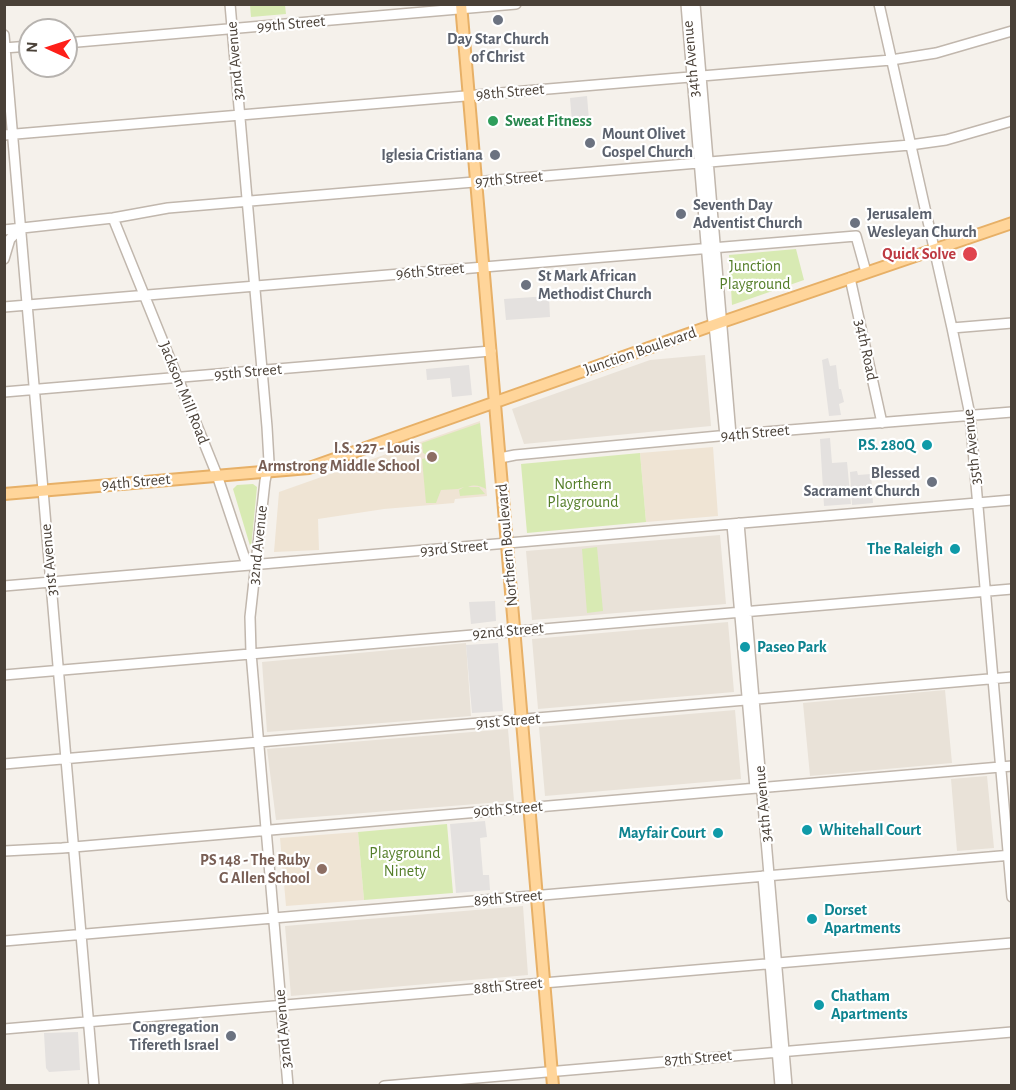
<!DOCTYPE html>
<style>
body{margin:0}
#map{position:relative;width:1016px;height:1090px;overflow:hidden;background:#f5f1eb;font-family:"Alegreya Sans",sans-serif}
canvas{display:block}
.frame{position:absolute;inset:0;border:6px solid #4a4138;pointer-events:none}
.north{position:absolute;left:18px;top:18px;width:60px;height:60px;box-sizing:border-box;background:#fff;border:2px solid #b7b3af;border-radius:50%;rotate:273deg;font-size:16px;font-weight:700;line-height:24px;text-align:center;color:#4a4138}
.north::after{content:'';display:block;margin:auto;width:21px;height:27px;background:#fe1f19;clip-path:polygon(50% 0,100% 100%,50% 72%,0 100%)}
</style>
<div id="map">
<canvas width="1016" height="1090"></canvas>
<div class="frame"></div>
<div class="north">N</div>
</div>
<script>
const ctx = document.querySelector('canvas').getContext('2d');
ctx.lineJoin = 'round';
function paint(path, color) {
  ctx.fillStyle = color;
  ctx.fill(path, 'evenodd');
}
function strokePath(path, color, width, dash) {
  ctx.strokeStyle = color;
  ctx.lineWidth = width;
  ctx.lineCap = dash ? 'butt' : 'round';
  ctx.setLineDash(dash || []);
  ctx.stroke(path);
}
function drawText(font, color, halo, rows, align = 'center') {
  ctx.font = font + ' "Alegreya Sans",sans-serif';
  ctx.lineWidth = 4.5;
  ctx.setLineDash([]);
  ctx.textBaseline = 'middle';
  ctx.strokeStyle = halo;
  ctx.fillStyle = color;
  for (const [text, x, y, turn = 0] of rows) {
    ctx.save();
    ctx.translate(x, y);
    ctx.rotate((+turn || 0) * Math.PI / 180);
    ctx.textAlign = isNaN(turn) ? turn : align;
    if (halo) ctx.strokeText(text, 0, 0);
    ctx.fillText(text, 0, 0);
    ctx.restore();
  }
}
const residential = new Path2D(`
 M705 355 711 426 524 444 512 409 650 360Z
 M720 535 726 604 532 620 526 551Z
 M728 622 734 692 538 709 532 639Z
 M466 643 471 716 267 732 262 662Z
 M945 690 952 763 810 776 803 703Z
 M735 710 741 779 545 796 539 727Z
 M508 729 514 801 276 820 267 749Z
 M987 776 994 848 957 851 951 779Z
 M523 906 528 975 291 996 285 926Z`);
const education = new Path2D(`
 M480 421 487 496 455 499 454 503 384 509 318 519 319 550 274 552 279 492Z
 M713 447 718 516 646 522 640 453Z
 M358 832 364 900 286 906 280 838Z`);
const green = new Path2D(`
 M240 5H285L286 14 251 17 250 5 240 6Z
 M796 249 804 280 732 305 729 255Z
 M480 423 486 489C480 486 475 484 468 487H479L485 494 460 496 459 490 464 487 458 489 441 490 436 503H426L422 459 426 458 425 454 423 453 422 443Z
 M640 453 646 522 527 533 521 464Z
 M253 484 257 487 251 549 233 489 237 485Z
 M597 547 603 611 587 613 582 549Z
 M447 824 453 893 364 900 358 832Z`);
const parking = new Path2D(`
 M587 96 589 120 572 122 570 98Z
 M549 296 550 317 506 320 504 299Z
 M828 358 830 366 836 365 839 389H841L844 402 839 404 841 415 829 416 822 360Z
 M469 365 472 395 452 397 450 378 427 380 426 369Z
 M830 438 832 463 847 462 851 504 824 506 820 439Z
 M857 471 858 475 871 474 873 503 852 505 850 472Z
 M495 601 496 621 471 624 469 602Z
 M498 643 503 711 472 713 466 645Z
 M485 821 487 837 480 838 483 875H489L490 890 456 893 450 824Z
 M78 1032 80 1070 49 1072 46 1068 44 1033Z`);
const minor = new Path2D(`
 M230 4 267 427 269 462 265 481 250 617 251 653 288 1086
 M686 4 712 315 715 334 725 436
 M695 4 731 435
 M879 4 952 328 970 415 1012 897
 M4 35 94 1086
 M66 43 516 4
 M4 48 30 46
 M4 135 891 60 936 53 1012 31
 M113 218 217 475 245 559 254 563
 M4 230 113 218 168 208 910 145 946 140 1012 121
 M4 259 10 239 21 228
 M850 278 882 423
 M4 307 856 236 866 272
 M952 328 1012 323
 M4 392 491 351
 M500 458 515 455 740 434 1012 412
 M739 523 787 1086
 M732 524 755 788
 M4 586 1012 500
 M4 675 1012 589
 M4 764 1012 677
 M4 851 62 848 1012 766
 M763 876 780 1086
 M4 941 1012 855
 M4 1029 1012 943
 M384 1086 1012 1032`);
const major = new Path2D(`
 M461 4 553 1086
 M4 494 309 468 722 322 1012 223`);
const markers = [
 [498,20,6,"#6b7280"],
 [493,121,6,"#2e9e5b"],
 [590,143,6,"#6b7280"],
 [495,155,6,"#6b7280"],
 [681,214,6,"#6b7280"],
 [855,223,6,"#6b7280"],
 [970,254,8,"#e0444e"],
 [526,285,6,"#6b7280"],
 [927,445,6,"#0f9aa8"],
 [432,457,6,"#8d6e63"],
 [932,482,6,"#6b7280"],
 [955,549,6,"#0f9aa8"],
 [745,647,6,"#0f9aa8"],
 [807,830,6,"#0f9aa8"],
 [718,833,6,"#0f9aa8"],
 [322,869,6,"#8d6e63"],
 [812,919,6,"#0f9aa8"],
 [819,1005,6,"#0f9aa8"],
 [231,1036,6,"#6b7280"]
];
const streetNames = [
 ["99th Street",291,24,-5],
 ["34th Avenue",691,59,-95],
 ["32nd Avenue",235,61,-95],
 ["98th Street",510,92,-5],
 ["97th Street",509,179,-5],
 ["96th Street",430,271,-5],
 ["34th Road",866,350,78],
 ["Junction Boulevard",640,351,-19],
 ["95th Street",248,372,-5],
 ["Jackson Mill Road",184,393,68],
 ["94th Street",755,433,-5],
 ["35th Avenue",972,447,-96],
 ["94th Street",136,482,-5],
 ["32nd Avenue",258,545,-84],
 ["Northern Boulevard",507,545,-95],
 ["93rd Street",454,548,-5],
 ["31st Avenue",49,560,-95],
 ["92nd Street",508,631,-5],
 ["91st Street",508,721,-5],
 ["34th Avenue",763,804,-95],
 ["90th Street",508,809,-5],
 ["89th Street",508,898,-5],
 ["88th Street",508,986,-5],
 ["32nd Avenue",283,1029,-95],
 ["87th Street",698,1058,-5]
];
const worshipNames = [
 ["Day Star Church",498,39,"center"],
 ["of Christ",498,57,"center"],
 ["Mount Olivet",602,134],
 ["Gospel Church",602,152],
 ["Iglesia Cristiana",483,155,"right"],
 ["Seventh Day",693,205],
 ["Adventist Church",693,223],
 ["Jerusalem",867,214],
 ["Wesleyan Church",867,232],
 ["St Mark African",538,276],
 ["Methodist Church",538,294],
 ["Blessed",920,473,"right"],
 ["Sacrament Church",920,491,"right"],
 ["Congregation",219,1027,"right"],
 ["Tifereth Israel",219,1045,"right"]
];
const leisureNames = [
 ["Sweat Fitness",505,121]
];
const healthNames = [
 ["Quick Solve",956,254]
];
const parkNames = [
 ["Junction",755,266],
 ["Playground",755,284],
 ["Northern",583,484],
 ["Playground",583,502],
 ["Playground",405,853],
 ["Ninety",405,871]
];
const cultureNames = [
 ["P.S. 280Q",915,445,"right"],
 ["The Raleigh",943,549,"right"],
 ["Paseo Park",757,647],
 ["Whitehall Court",819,830],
 ["Mayfair Court",706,833,"right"],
 ["Dorset",824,910],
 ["Apartments",824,928],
 ["Chatham",831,996],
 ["Apartments",831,1014]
];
const educationNames = [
 ["I.S. 227 - Louis",420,448],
 ["Armstrong Middle School",420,466],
 ["PS 148 - The Ruby",310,860],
 ["G Allen School",310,878]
];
paint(residential, '#e9e2d8');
paint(education, '#efe4d4');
paint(green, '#d8eab3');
paint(parking, '#e4e1df');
strokePath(minor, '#c1b7ad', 12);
strokePath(major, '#e7b067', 14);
strokePath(minor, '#fff', 9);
strokePath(major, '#ffd59a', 10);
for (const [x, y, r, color] of markers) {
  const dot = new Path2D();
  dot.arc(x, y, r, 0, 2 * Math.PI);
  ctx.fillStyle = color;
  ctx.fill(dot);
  strokePath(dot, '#fff', 2);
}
drawText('16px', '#4a4138', '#fff', streetNames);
drawText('bold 16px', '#5b616d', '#fff', worshipNames, 'left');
drawText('bold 16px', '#27864d', '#fff', leisureNames, 'left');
drawText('bold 16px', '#be3a42', '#fff', healthNames, 'right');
drawText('16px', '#547e29', '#fff', parkNames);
drawText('bold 16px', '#0d838f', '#fff', cultureNames, 'left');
drawText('bold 16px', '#785e54', '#fff', educationNames, 'right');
</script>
